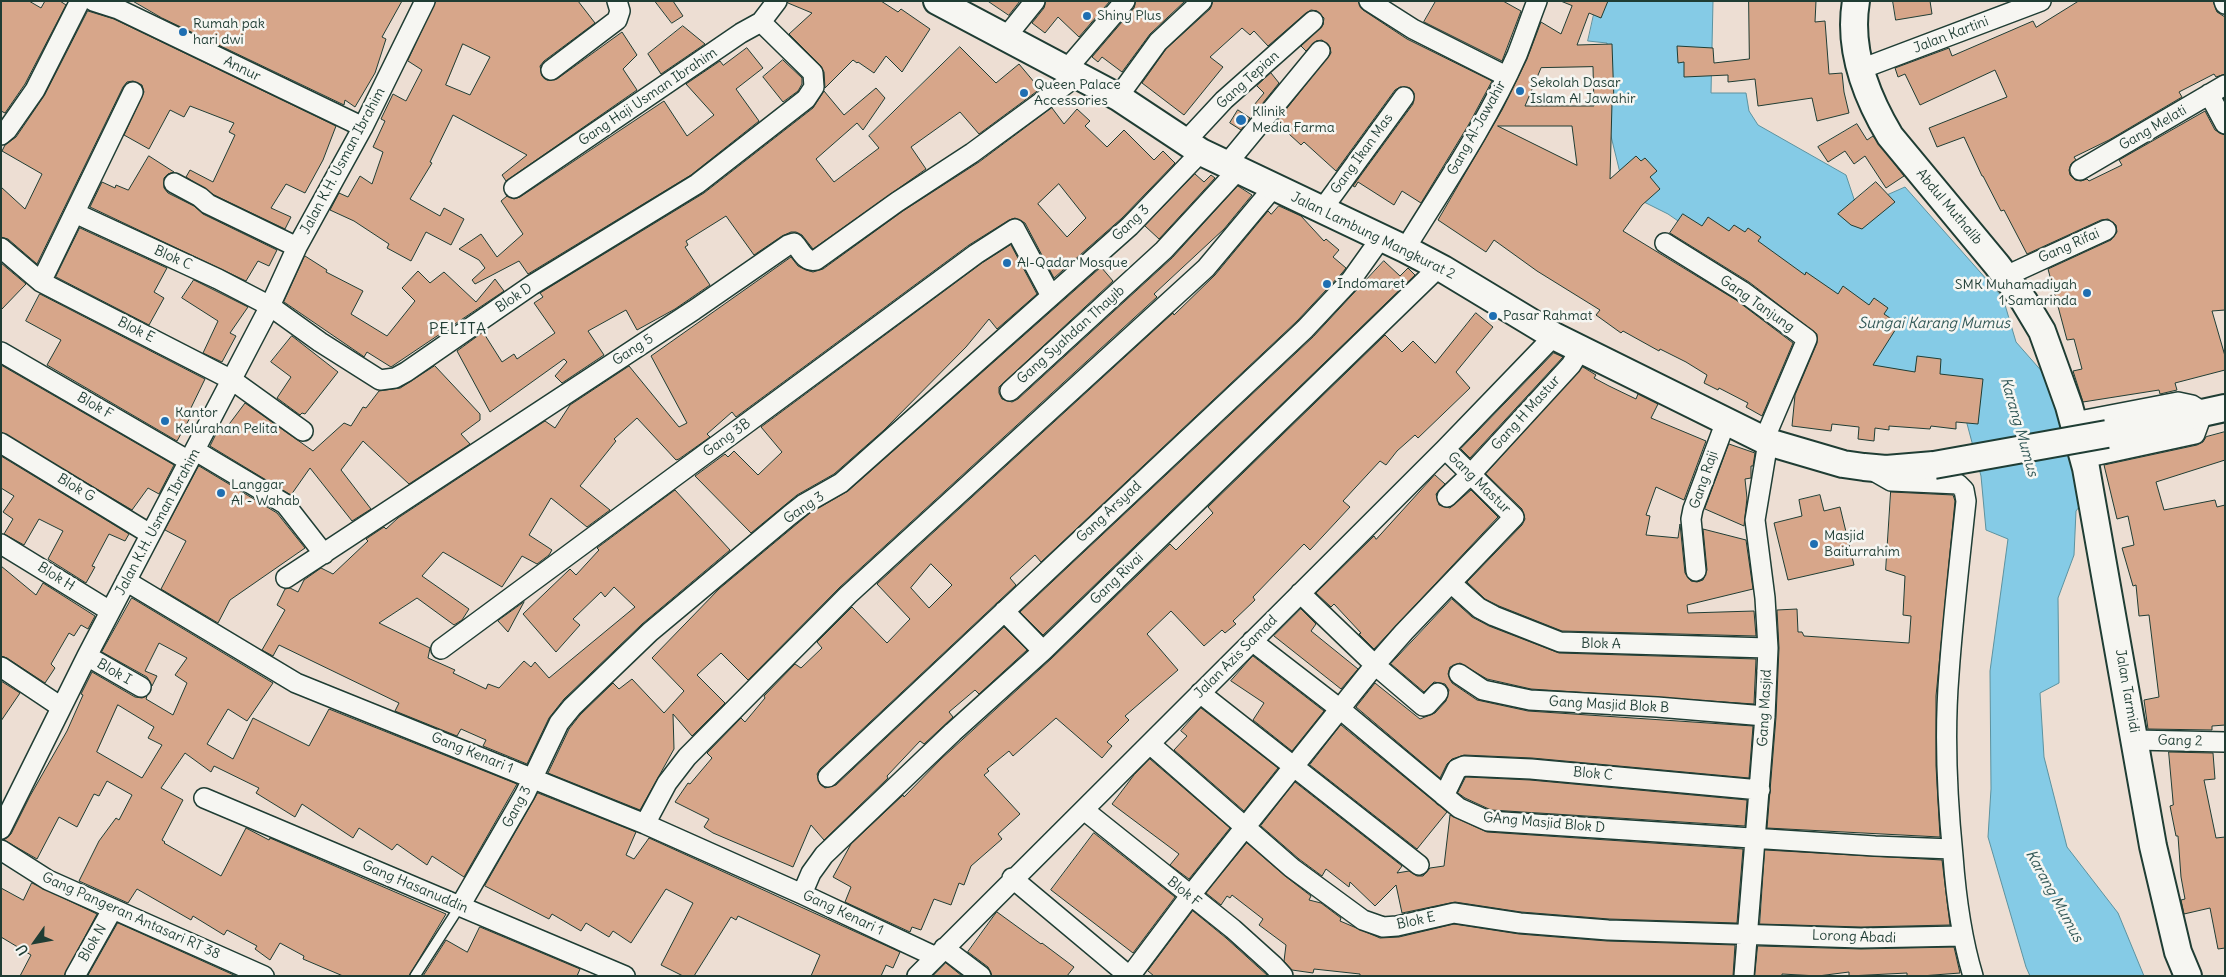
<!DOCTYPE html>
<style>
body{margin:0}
#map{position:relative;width:2226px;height:977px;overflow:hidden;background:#edded3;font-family:Delius,sans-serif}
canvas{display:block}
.frame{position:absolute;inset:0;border:2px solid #1f3d34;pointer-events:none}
.north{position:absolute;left:10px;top:917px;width:50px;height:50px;-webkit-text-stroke:4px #f6f6f2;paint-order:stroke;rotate:238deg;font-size:14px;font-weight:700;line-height:20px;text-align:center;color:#1f3d34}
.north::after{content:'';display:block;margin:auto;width:18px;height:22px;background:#1f3d34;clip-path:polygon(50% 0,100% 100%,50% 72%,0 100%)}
</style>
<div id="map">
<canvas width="2226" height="977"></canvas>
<div class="frame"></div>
<div class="north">U</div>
</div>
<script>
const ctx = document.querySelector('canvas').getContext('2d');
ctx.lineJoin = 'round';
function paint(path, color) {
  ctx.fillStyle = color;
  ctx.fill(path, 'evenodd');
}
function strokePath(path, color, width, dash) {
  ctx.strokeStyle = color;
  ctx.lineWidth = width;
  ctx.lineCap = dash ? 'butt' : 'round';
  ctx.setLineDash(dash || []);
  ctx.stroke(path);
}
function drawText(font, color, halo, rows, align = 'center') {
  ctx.font = font + ' Delius,sans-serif';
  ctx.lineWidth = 5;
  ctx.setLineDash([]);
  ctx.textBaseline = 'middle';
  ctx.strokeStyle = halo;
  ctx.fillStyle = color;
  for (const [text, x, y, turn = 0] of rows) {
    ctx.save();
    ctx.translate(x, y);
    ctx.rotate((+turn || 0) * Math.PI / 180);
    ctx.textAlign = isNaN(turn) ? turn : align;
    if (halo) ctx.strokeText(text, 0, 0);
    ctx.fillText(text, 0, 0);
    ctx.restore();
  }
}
const water = new Path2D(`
 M1597 1H1713L1711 93H1746L1749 111 1758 125 1846 175 1857 208 1905 187 2003 298 2016 342 2045 375 2088 495 2076 511 2074 555 2058 598 2059 683 2040 693 2044 757 2067 847 2118 913 2144 976H2030L2026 967 1988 837 1991 789 1990 671 2008 539 1986 530 1981 476 1962 405 1874 386 1864 349 1668 214 1636 198 1622 181 1610 132 1607 43 1588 41Z`);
const building = new Path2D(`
 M1 1H29L41 8 45 1H60L66 5 25 84 5 113 1 111Z
 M133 1H402L382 37 386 39 375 73 355 107 345 100 344 105 162 18Z
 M436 1H578L595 23 544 61 540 66 542 76 547 80 557 79 622 32 637 55 623 69 637 90 506 181 502 175 527 155 453 115 430 162 432 163 410 199 440 216 444 208 464 219 451 245 426 232 411 261 387 248 389 244 354 221 330 210 339 193 348 197 360 176 372 184 383 152 373 147 385 121 381 119 393 94 406 101 422 70 408 61ZM463 44 490 57 470 95 446 85Z
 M655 1H673L683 16 672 23Z
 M788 1H881L898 12 901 9 930 29 902 72 886 56 874 73 858 62 857 63 853 60 825 88 824 72 821 66 789 34 812 13 788 3Z
 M988 1H1020L1009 15Z
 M1046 1H1110L1079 37 1058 17 1045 33 1032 23 1044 8Z
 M1136 1H1185L1150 34 1122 72 1102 57 1098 62 1092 57 1134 8Z
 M1213 1H1358L1363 10 1407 39 1492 81 1469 124 1421 203 1402 191 1394 205 1358 182 1355 187 1353 186 1413 104 1414 93 1410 88 1400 87 1395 90 1336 171 1304 142 1301 145 1276 122 1331 53 1330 47 1322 40 1316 41 1306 51 1301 46 1323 25 1324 18 1317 11 1311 10 1306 13 1268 46 1254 31 1250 35 1242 28 1210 57 1223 67 1184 115 1142 83 1166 49 1210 9Z
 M1436 1H1503L1521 11 1502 61 1424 22Z
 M1561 1H1608L1601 18 1589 13 1577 45 1612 44 1614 102 1612 103 1610 179 1636 156 1641 161 1645 158 1657 171 1650 177 1660 189 1642 205 1623 231 1736 300 1793 343 1762 416 1746 407 1748 403 1719 388 1718 390 1704 383 1707 375 1686 362 1660 349 1659 351 1623 331 1621 333 1596 315 1600 310 1537 271 1494 240 1486 252 1438 220 1502 110 1527 59 1541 22 1561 34 1572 6ZM1593 67 1594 106H1525L1541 68ZM1498 126H1572L1577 165Z
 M1749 1H1816L1815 22 1825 21 1829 74 1842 73 1844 92 1849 113 1817 121 1812 98 1758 106 1755 79 1728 82V75L1684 77V62L1678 63 1677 46 1713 48 1714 63 1749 59Z
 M1893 1H1930L1932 14 1896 20Z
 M2079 1H2213L2217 12 2225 17V74L2216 77 2214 74 2179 92 2182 97 2109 140 2074 157 2076 160 2071 164 2069 170 2070 175 2075 180 2081 181 2087 179 2089 181 2122 165 2119 160 2205 111 2215 130 2225 135V310L2212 311 2225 356V370L2175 383 2177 390 2160 394 2159 390 2083 402 2073 371 2082 369 2074 339 2067 340 2048 269 2111 240 2117 232 2116 225 2108 219 2101 220 2027 254 2004 210 2001 211 1983 176H1982L1964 137 1937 147 1929 128 2007 97 1995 70 1920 105 1905 74 1898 77 1895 68 1949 48 1952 56 2033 21 2036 27Z
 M88 11 114 19 336 126 323 160 305 193 286 184 271 208 291 217 285 229 214 195 186 177 190 170 213 182 235 135 229 132 234 123 190 106 184 117 170 110 149 149 124 135 144 92 142 85 133 81 127 82 123 87 37 264 8 239 1 237V187L25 209 42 174 2 151 5 145 16 137 44 96Z
 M683 26 705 44 661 74 648 54Z
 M960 47 996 83 1019 64 1040 89 979 134 960 112 911 147 926 169 813 249 802 235 796 232H791L782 236 754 255 726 216 686 241 688 245 685 247 710 285 675 309 637 330 626 310 588 331 604 355 562 383 555 376 567 362 564 359 490 412 457 351 483 332 502 362 514 354 517 359 555 333 534 303 543 297 540 293 704 193 813 108 824 91 844 115 876 88 885 98 863 130 857 123 816 159 834 182 879 148 869 136Z
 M747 48 763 68 736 89 759 121 691 175 528 274 519 261 475 284 472 280 485 268 479 260 459 249 481 234 497 257 523 234 501 201 507 196 514 199 520 197 664 101 687 136 714 115 686 84 720 61 723 65Z
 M783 60 802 78V84L798 91 783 102 763 77Z
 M1271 73 1279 83 1258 109 1254 105 1264 93 1257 86Z
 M1052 108 1064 124 1077 109 1090 121 1085 126 1107 147 1124 130 1154 160 1163 151 1175 163 1122 218 1054 278 1025 223 1015 218 1009 220 969 245 736 417 732 412 707 434 710 437 679 459 676 460 637 418 614 439 616 441 580 486 610 510 587 527 551 498 529 535 552 550 549 555 537 564 522 556 502 587 443 552 422 576 469 609 462 620 454 625 417 598 379 623 430 648 428 658 455 670 453 673 486 689 488 684 499 688 524 661 531 667 535 662 549 678 635 607 614 587 605 597 601 592 573 619 580 625 556 652 523 614 570 569 576 575 599 550 597 548 675 490 730 550 642 624 564 699 549 718 527 764 483 746 486 740 461 729 457 736 395 711 399 703 279 645 273 656 262 650 285 610 277 605 285 589 290 588 298 592 304 580 321 568 333 574 368 541 366 539 384 527 386 529 398 518 545 421 555 428 570 405 629 366 679 427 687 423 651 356 791 257 798 266 806 270 813 272 823 269 903 211 979 162ZM1059 184 1086 218 1067 237 1038 204Z
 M1238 110 1250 118 1241 130 1230 123Z
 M1857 124 1867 140 1873 136 1904 176 1886 188 1865 156 1854 164 1845 151 1828 162 1818 147Z
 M149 156 174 172 168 174 164 178V188L168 193 194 206 203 214 277 250 269 266 258 261 246 281 90 207 102 182 115 188 116 185 128 190Z
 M1195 174 1204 182 1211 175 1215 178 1159 239 1145 226Z
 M1876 182 1895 202 1862 229 1851 225 1838 214Z
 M1238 186 1252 195 1224 229 1154 294 1157 297 840 587 748 680 721 653 697 675 725 703 692 736 673 714 674 749 640 810 548 773 569 729 580 715 613 683 619 689 632 679 664 713 684 691 652 658 719 589 810 513 848 491 1101 267 1113 281 999 387V393L1002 399 1012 402 1018 399 1172 258Z
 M1279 206 1301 216 1324 241 1326 239 1339 250 1333 257 1346 268 1342 273 1297 321 1041 562 1035 555 1010 578 1016 585 820 769 817 774 820 784 825 788 836 785 1004 627 1027 650 979 694 975 690 949 712 953 717 924 744 920 741 887 776 888 778 824 840 811 825 793 867 713 833 704 827 709 819 675 802 688 783 690 784 712 758 707 753 741 718 745 722 765 698 764 696 795 664 801 668 822 648 817 642 852 607 887 643 910 619 877 584 1173 313 1174 315 1215 275 1268 211 1271 214ZM931 564 952 585 929 608 911 588Z
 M1683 214 1702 226 1708 217 1729 231 1734 225 1745 232 1748 228 1761 237 1758 241 1805 275 1806 272 1838 294 1843 286 1869 305 1874 298 1888 308 1884 314 1899 324 1873 365 1915 372 1917 356 1941 359 1940 374 1983 379 1978 424 1956 422V429L1931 426 1930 429 1889 426V430L1875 428 1874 441 1858 439 1859 427 1832 424 1831 431 1792 426 1795 395 1817 343V334L1749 282 1670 233Z
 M80 228 167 268 154 292 164 298 149 325 56 277Z
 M1011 245 1037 294 997 329 989 319 966 347 884 430 834 474 797 495 751 533 695 476 725 454 728 457 734 451 758 475 782 452 761 427 982 263Z
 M305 256 327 270 326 272 363 291 351 314 387 336 415 301 402 288 418 271 430 283 444 272 476 302 495 279 504 291 391 367 367 352 364 357 363 356 284 302Z
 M1384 261 1400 276 1408 268 1415 275 1043 635 1020 612 1313 337Z
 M1 263 26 284 1 310Z
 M194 280 248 307 230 333 236 336 222 362 203 353 218 321 182 298Z
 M40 294 205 379 188 414 191 416 177 441 47 365 61 340 26 321Z
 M1476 313 1493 327 1456 372 1470 388 1418 438 1415 435 1397 451 1386 465 1380 461 1343 501 1350 507 1310 550 1304 544 1253 597 1255 600 1233 621 1236 624 1225 633 1222 630 1204 646 1171 611 1147 634 1178 670 1125 716 1129 720 1107 742 1112 746 1102 758 1056 718 1013 756 1009 751 987 769 989 771 984 775 1020 814 998 834 1002 839 971 866 964 885 959 883 951 905 934 899 921 930 912 927 910 932 845 902 851 887 833 877 851 844 903 795 904 797 941 759 1051 659 1170 544 1176 550 1213 513 1208 507 1385 335 1402 352 1413 341 1435 363Z
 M292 336 338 372 305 414 302 413 300 415 277 398 291 377 271 362Z
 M1554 353 1563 357 1470 458 1461 449Z
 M1 365 174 465 159 494 148 488 132 510 1 432Z
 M435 366 480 414V420L461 434 470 444 409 484 363 441 341 470 371 509 352 521 310 468 291 495 210 446 219 428 224 431 245 403 313 451 344 423 351 426 363 407 366 408 379 391 400 388Z
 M1583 367 1596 375 1594 378 1609 386 1636 399 1638 394 1658 404 1651 418 1706 441 1684 500 1656 487 1646 515 1650 516 1646 535 1678 538 1680 524 1685 573 1691 581 1697 582 1703 580 1707 570 1703 529 1746 540 1753 589 1687 605 1688 613 1754 611 1756 636 1562 631 1499 606 1485 599 1467 582 1522 525 1525 519 1522 509 1486 474Z
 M2225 432V460L2156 482 2164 510 2215 500 2217 507 2225 505V725L2212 726V730L2148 729 2144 700 2159 697 2149 615 2139 616 2136 585 2133 586 2122 548 2134 545 2128 516 2117 519 2104 465 2197 445 2203 442 2206 437Z
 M1729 444 1755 453 1753 466H1751V478L1745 479 1747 498 1744 526 1705 509Z
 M1 456 129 534 125 541 109 534 92 566 95 567 86 583 48 559 63 531 39 519 24 545 4 534 13 519 3 512 14 496 1 488Z
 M199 466 277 513 305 548 230 600 218 623 161 589 186 541 165 530Z
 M1435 475 1445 484 1436 494 1439 505 1450 508 1471 490 1498 517 1374 649 1359 634 1361 633 1334 604 1331 607 1316 593 1374 536 1376 539Z
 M1891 492 1953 495 1955 501 1936 696V766L1940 837 1767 828 1776 717 1779 648 1777 610 1797 609 1798 632H1802L1804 636 1909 643 1911 616 1903 615 1905 576 1886 570Z
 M1820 495 1824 511 1840 507 1854 565 1788 580 1774 523 1802 516 1799 500Z
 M1 566 36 595 43 583 95 616 88 629 81 625 74 636 69 633 51 664 55 668 45 683 7 658 1 656Z
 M132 598 273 683 247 721 228 709 207 744 233 759 253 718 309 746 329 709 517 784 464 877 432 856 427 865 397 844 392 850 359 828 353 838 302 804 295 817 256 793 259 788 214 766 211 772 185 753 161 788 183 800 162 840 165 842 164 843 221 876 246 828 269 840 270 838 446 914 409 976H343L303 959 304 956 280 943 270 960 255 949 257 946 227 930 224 935 193 916 191 920 137 889 128 903 79 881 99 841 116 818 119 820 132 795 107 781 99 796 94 794 77 827 59 817 37 859 4 840 11 834 30 796 67 731 83 695 81 694 92 672 135 697 142 698 147 696 146 699 173 715 187 683 175 675 187 658 159 643 145 671 157 676 152 686 147 677 102 652ZM118 705 154 727 148 738 162 745 142 778 97 752Z
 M1452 599 1472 617 1489 626 1559 653 1756 659 1754 704 1531 689 1487 679 1460 663 1450 667 1448 674 1452 683 1477 700 1528 711 1753 726 1749 778 1532 758 1464 755 1452 759 1447 764 1440 778 1356 707 1375 683 1420 719 1435 713 1446 701 1449 690 1445 684 1434 682 1424 692 1391 664Z
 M524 602 508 632 498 621Z
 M1301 609 1316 624 1311 631 1358 669 1341 689 1274 636Z
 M1253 656 1324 711 1292 751 1253 720 1264 703 1231 681Z
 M1 681 20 693 1 721Z
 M1201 708 1278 768 1244 811 1174 750 1187 736 1181 731Z
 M1341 725 1447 812 1417 849 1310 765Z
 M2169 752 2213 753 2215 779 2204 780 2216 838 2225 837V948L2218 949 2210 908 2184 914 2181 900 2185 899 2181 877 2178 836H2176L2170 806 2173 805Z
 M1150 759 1230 828 1189 879 1170 865 1179 854 1112 804 1134 775Z
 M1466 777 1530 780 1747 800 1745 826 1491 810 1465 798 1458 793Z
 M1295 782 1402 866 1397 873 1409 871 1417 876H1423L1430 868 1444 866 1450 815 1487 832 1743 849 1737 923 1609 919 1521 912 1455 902 1402 913 1396 885 1375 906 1350 882 1349 887 1326 869 1322 876 1299 859 1261 826Z
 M538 793 636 832 626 855 634 859 649 838 900 952 893 968 886 965 881 976H811L820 955 738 916 736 920 731 917 694 976H683L661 965 693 903 666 889 631 943 613 931 609 937 586 923 581 931 552 914 549 919 485 886Z
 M1094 833 1175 897 1133 953 1051 890Z
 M1247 843 1285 876 1311 896 1309 900 1321 903 1341 918 1340 921 1380 938 1399 937 1454 924 1519 934 1607 941 1735 945 1733 976H1360V974L1314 969 1313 973 1292 970 1284 961 1286 945 1259 925 1263 919 1232 895 1230 898 1227 896 1221 905 1206 893Z
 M1765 850 1942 860 1950 925 1861 927 1760 924Z
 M32 883 97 914 64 976H20L31 955 1 937V888L23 900Z
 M1193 911 1226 938 1268 976H1154L1148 971Z
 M997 912 1041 944 1042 943 1074 967 1067 976H992L988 967 968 952Z
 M118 923 236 976H88Z
 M480 927 580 969 577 976H423L446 940 467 952Z
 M1758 946 1861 949 1954 947 1960 973 1921 976H1907V973L1849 976V972L1818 976 1782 974V976H1755Z
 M946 963 962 976H933Z`);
const lane = new Path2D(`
 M415 976 460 906`);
const street = new Path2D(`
 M93 1 118 9 363 127
 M1369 1 1413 29 1506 76
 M2224 1 2225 4
 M1006 37 1035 1
 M1861 69 2041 1
 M551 70 617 20 620 11 617 1
 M1066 70 1125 1
 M2209 94 2225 124
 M1118 97 1158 42 1202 1
 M1 135 7 130 35 90 80 1
 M1185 142 1224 100 1313 21
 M1226 165 1320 51
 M2080 170 2225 85
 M174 183 200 197 208 204 297 247
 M514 188 741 33 761 22 777 1
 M1321 211 1404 97
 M75 213 218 279 270 306 320 342 380 380 395 378 406 372 532 285 697 184 806 99 814 87 813 73 761 22
 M1665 243 1742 291 1807 339 1764 440
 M1 248 41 282 232 380 303 431
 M1405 249C1444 186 1487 123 1517 55 1524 37 1530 19 1537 1
 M2006 276 2106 230
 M41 282 133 92
 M1 352 189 461
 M1010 391 1164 250 1237 171
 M2074 422 2178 402 2192 405 2203 412 2195 434 2084 458
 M1 443 150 534
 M196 451 285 504 324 554
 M1877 473 1891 481 1958 484 1964 490 1966 501C1960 558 1953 616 1949 674 1944 735 1947 796 1953 856 1956 897 1961 936 1973 976
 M1447 497 1470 475 1571 365 1580 350
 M1 544 110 611
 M1696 571 1691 519 1693 509 1726 421
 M286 578 694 310 788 245 794 243C801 250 805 263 816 260L897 202 972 153 1077 76
 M126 581 296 683 645 824 802 894 936 957
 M1451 583 1479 608 1494 616 1560 642 1768 648
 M1300 593 1375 665 1423 706 1427 705 1438 693
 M1004 611 1043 651
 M1252 641 1340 709 1459 808 1488 821 1875 846 1952 849
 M441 649 976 254 1015 229 1051 296
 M87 656 141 687
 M1 667 61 707
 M1459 674 1483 690 1530 700 1657 707 1765 716
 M1200 693 1419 865
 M2135 740 2225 742
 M1150 744 1292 868 1363 920 1383 927 1397 926 1454 913 1520 923 1608 930 1861 938 1962 936
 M828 777 1305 329 1351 280 1381 238
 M1444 796 1457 769 1464 766 1531 769 1760 790
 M204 798 625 976
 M1084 810 1233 929 1273 965 1283 976
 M645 824 667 783 687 757 848 595 1206 268 1273 188
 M1 829 87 656 270 306 297 247 363 127 425 1
 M1 850 48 880 264 976
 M1012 878 1129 976
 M802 894 811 873 824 855 953 732 1043 651 1439 267
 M460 906 525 794 559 723 572 707 650 632 790 515 804 504 841 483 1130 226 1201 152
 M944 948 981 976
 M75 976 112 910
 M917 976 1445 449 1554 336
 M1130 976 1190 896 1375 665 1404 632 1514 517 1445 449
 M1744 976 1765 716 1768 648 1765 598 1755 520 1768 442`);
const secondary = new Path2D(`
 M937 1 1118 97 1201 152 1405 249 1443 269 1554 336 1768 442 1843 464 1864 467 1886 469 1934 465
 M1856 1C1848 48 1866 96 1890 136L1997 265 2024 301 2042 331 2069 406 2086 468 2153 846 2178 952 2188 976
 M2107 434 2225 408`);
const secondaryBridge = new Path2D(`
 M1934 465 2107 434`);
const markers = [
 [1087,16,5,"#1f6fb2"],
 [183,32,5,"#1f6fb2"],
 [1520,91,5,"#1f6fb2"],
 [1024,93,5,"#1f6fb2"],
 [1241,120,6,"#1f6fb2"],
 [1007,263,5,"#1f6fb2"],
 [1327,284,5,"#1f6fb2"],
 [2087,293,5,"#1f6fb2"],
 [1493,316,5,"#1f6fb2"],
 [165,421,5,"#1f6fb2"],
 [221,493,5,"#1f6fb2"],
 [1814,544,5,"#1f6fb2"]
];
const poiNames = [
 ["Shiny Plus",1097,16],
 ["Rumah pak",193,24],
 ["hari dwi",193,40],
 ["Sekolah Dasar",1530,83],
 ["Islam Al Jawahir",1530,99],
 ["Queen Palace",1034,85],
 ["Accessories",1034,101],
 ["Klinik",1252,112],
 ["Media Farma",1252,128],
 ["Al-Qadar Mosque",1017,263],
 ["Indomaret",1337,284],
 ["SMK Muhamadiyah",2077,285,"right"],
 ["1 Samarinda",2077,301,"right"],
 ["Pasar Rahmat",1503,316],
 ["Kantor",175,413],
 ["Kelurahan Pelita",175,429],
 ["Langgar",231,485],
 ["Al - Wahab",231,501],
 ["Masjid",1824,536],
 ["Baiturrahim",1824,552]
];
const streetNames = [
 ["Jalan Kartini",1951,35,-21],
 ["Annur",242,69,26],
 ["Gang Tepian",1248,80,-42],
 ["Gang Haji Usman Ibrahim",648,97,-34],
 ["Gang Al-Jawahir",1477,128,-61],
 ["Gang Melati",2153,128,-30],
 ["Gang Ikan Mas",1362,154,-54],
 ["Jalan K.H. Usman Ibrahim",343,161,-62],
 ["Abdul Muthalib",1949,207,50],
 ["Gang 3",1131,223,-44],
 ["Jalan Lambung Mangkurat 2",1373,236,26],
 ["Gang Rifai",2069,246,-24],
 ["Blok C",173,258,24],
 ["Blok D",514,298,-34],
 ["Gang Tanjung",1757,304,35],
 ["Blok E",136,330,27],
 ["Gang Syahdan Thayib",1071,335,-42],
 ["Gang 5",633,350,-33],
 ["Blok F",95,406,30],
 ["Gang H Mastur",1526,413,-48],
 ["Gang 3B",727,438,-36],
 ["Gang Raji",1704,480,-71],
 ["Gang Mastur",1479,483,44],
 ["Blok G",76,488,31],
 ["Gang 3",804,508,-34],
 ["Gang Arsyad",1109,512,-43],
 ["Jalan K.H. Usman Ibrahim",158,522,-62],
 ["Blok H",56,577,32],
 ["Gang Rivai",1117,579,-44],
 ["Blok A",1601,644,1],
 ["Jalan Azis Samad",1236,657,-45],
 ["Blok I",114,672,30],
 ["Jalan Tarmidi",2127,691,80],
 ["Gang Masjid Blok B",1609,705,3],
 ["Gang Masjid",1765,708,-87],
 ["Gang 2",2180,741,1],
 ["Gang Kenari 1",472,753,22],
 ["Blok C",1593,774,5],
 ["Gang 3",517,807,-62],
 ["GAng Masjid Blok D",1544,823,5],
 ["Gang Hasanuddin",415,887,23],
 ["Blok F",1184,892,39],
 ["Gang Kenari 1",843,913,25],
 ["Gang Pangeran Antasari RT 38",131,916,24],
 ["Blok E",1416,921,-12],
 ["Lorong Abadi",1854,937,2],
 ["Blok N",93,943,-60]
];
const waterNames = [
 ["Sungai Karang Mumus",1934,324],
 ["Karang Mumus",2019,427,74],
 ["Karang Mumus",2054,896,61]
];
const quarterNames = [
 ["PELITA",458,329]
];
paint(water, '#85cbe6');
strokePath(water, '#5c929f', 1);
paint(building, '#d7a68a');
strokePath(building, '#1f3d34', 1);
strokePath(lane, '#1f3d34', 12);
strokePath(street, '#1f3d34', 22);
strokePath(secondary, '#1f3d34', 30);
strokePath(lane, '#f6f6f2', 9);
strokePath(street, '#f6f6f2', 19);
strokePath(secondary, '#f6f6f2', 26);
strokePath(secondaryBridge, '#1f3d34', 30, []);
strokePath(secondaryBridge, '#f6f6f2', 26);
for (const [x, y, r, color] of markers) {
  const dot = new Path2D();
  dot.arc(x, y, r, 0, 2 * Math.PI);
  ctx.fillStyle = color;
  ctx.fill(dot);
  strokePath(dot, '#f6f6f2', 2);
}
drawText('14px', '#1f3d34', '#f6f6f2', poiNames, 'left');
drawText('14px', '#1f3d34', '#f6f6f2', streetNames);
drawText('italic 15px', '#335958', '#f6f6f2', waterNames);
ctx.letterSpacing = '1px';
drawText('16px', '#1f3d34', '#f6f6f2', quarterNames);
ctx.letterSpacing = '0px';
</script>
